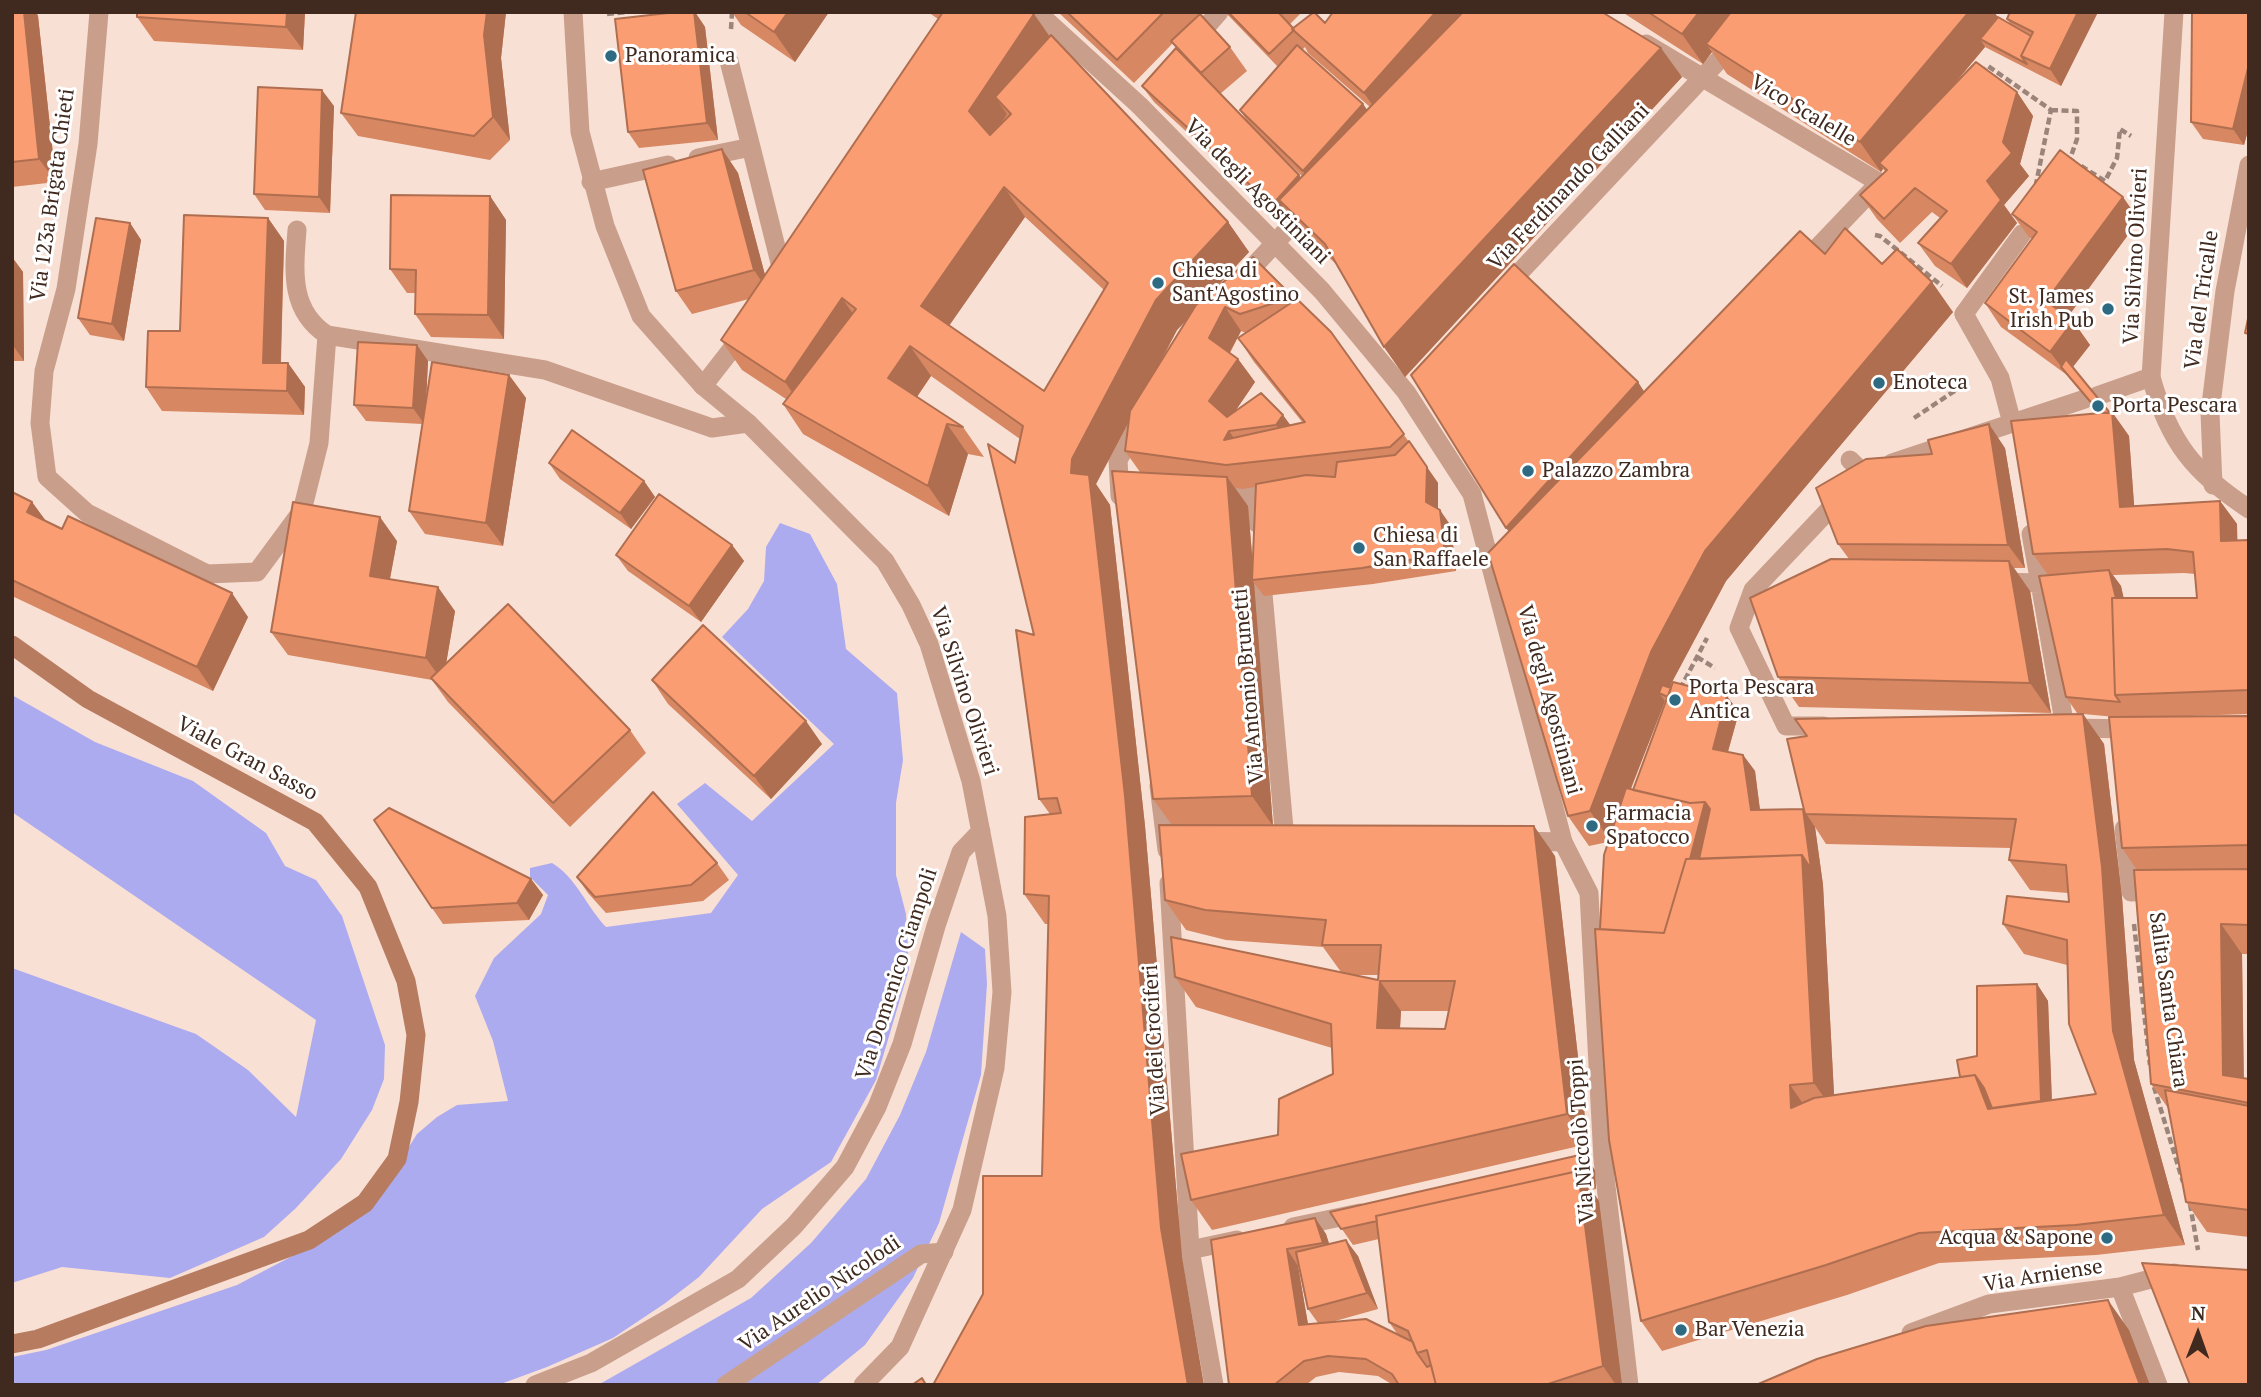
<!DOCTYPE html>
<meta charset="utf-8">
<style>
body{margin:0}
#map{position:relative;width:2261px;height:1397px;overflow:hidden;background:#f9e0d5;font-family:"PT Serif",serif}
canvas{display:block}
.frame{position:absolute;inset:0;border:14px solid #402a1f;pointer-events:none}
.north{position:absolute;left:2163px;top:1299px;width:70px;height:70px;-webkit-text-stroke:5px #fff;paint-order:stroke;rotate:1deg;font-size:19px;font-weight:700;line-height:28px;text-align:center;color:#402a1f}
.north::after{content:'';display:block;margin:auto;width:24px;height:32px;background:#402a1f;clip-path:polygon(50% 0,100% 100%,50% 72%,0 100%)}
</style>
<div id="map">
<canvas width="2261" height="1397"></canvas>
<div class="frame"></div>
<div class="north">N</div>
</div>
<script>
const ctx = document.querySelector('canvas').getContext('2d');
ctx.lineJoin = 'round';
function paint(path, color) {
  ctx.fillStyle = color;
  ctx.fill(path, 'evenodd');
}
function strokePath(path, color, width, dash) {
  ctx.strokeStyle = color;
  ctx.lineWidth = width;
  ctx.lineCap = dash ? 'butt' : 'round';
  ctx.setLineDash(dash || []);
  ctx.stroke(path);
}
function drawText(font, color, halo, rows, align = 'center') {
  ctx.font = font + ' "PT Serif",serif';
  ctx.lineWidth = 6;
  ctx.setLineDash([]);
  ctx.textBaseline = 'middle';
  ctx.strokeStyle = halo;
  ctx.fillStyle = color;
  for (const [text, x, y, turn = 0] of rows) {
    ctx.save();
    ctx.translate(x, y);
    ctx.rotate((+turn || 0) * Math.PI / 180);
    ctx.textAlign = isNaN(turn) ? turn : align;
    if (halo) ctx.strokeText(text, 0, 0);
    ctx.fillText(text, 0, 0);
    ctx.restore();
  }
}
const green = new Path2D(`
 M780 523 810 534 837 584 846 649 897 693 903 760 896 803V875L906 914 909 969 876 1080 831 1162 762 1209 699 1277 664 1304 613 1338 547 1367 498 1385H12V1357L46 1350 237 1285 321 1241 379 1195 417 1134 437 1117 457 1105 508 1101 493 1041 475 996 494 958 541 914 548 895 530 877V868L552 863C575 876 587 907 606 927L711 913 738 875 677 804 705 783 752 821 834 744 722 637 748 609 764 581 766 547Z
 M12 695 95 742 193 781 266 833 285 866 316 880 342 916 385 1045 384 1079 372 1110 341 1159 296 1208 264 1237 170 1278 62 1267 12 1283V968L196 1034 248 1070 296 1117 316 1020 12 812Z
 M961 932 985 949 987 984 981 1075 939 1223 913 1278 865 1345 816 1385H598L751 1298 811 1243 866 1179 900 1115 926 1052Z`);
const path = new Path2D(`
 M607 14 627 12
 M731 29 732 12
 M1981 73 1988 66 2051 110 2036 184
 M2051 110 2077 111V139L2070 159 2074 162
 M2081 166 2105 181 2117 158 2120 129 2131 136
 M1875 235 1880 236 1942 286
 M1914 418 1965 384
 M1697 657 1715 668
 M1680 689 1707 638
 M2134 924 2150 1065
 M2154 1087 2183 1182
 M2190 1204 2198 1250`);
const service = new Path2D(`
 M1646 44 1880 183`);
const pedestrian = new Path2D(`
 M1964 314 2022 234
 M1850 460 1863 473
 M1215 493 1255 495 1257 523
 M1261 571 1285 840
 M1997 582 2040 583 2031 534
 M2040 583 2065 727
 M2124 829 2131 892 2160 891
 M1518 841 1563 842
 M1293 1227 1360 1213
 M1190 1250 1237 1240`);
const minor = new Path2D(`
 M99 12 88 144 66 289 44 371 40 423 47 477 87 513 207 574 257 572 302 511 319 443 327 335 545 370 712 428 748 423
 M1037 12 1139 105 1322 291 1406 392 1472 494 1563 842 1589 893 1603 1160 1629 1385
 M1192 43 1219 12
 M729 61 751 147
 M698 158 751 147 784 279
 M591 182 668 165
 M297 230C294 270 289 310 327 335
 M1799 267 1880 182
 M1241 280 1311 204
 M1503 290 1764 12
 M1964 314 2000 378 2012 423
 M703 386 745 332
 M2097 396 2151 377
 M1892 463 2085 399
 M2213 485 2210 413 2225 291 2249 165
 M1120 496 1118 460 1137 426
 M1824 726H1786L1739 628 1753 590 1842 496
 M2068 728 2136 729
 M1159 786 1167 850
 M1169 883 1190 1250 1214 1385
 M2120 1287 2158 1385
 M1911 1333 1989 1304 2120 1287 2174 1273
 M726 1385 921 1254 944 1252`);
const tertiary = new Path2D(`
 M573 12 580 132 605 226 641 316 703 386 748 423 885 561 911 605 929 644 971 781 997 916 1002 992 995 1068 962 1210 900 1347 863 1385
 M2174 12 2151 377C2169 442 2194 473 2249 509
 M535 1385 591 1363 738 1279 794 1226 845 1167 877 1107 902 1044 936 926 961 852 981 831`);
const secondary = new Path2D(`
 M12 645 88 699 315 822 368 887 406 981 416 1035 409 1102 397 1159 365 1203 309 1240 38 1339 12 1344`);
const wall = new Path2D(`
 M12 12H36L38 16 56 182 12 187Z
 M137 12H305L303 50 154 41 137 17Z
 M356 12H506L501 58 510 140 490 160 358 136 341 113Z
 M677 12H695L705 27 718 140 639 148 628 132Z
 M732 12H829L795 62 741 25Z
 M928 12H1030L1049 37 1228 222 1249 252 1215 288 1293 297 1331 332 1438 483V509L1451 526 1456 571 1373 584 1264 596 1254 583 1273 826 1555 856 1588 1144 1212 1230 1191 1200 1278 1135 1333 1074 1332 1048 1196 1007 1175 977 1341 972 1323 947 1226 940 1186 930 1165 900 1172 825 1153 799 1140 472 1125 451 1129 422 1096 484 1110 505 1145 826 1182 1257 983 1294 1042 1176 1049 924H1045L1024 894 1050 814 1039 799 1034 635 1015 463 1020 439 931 376 917 397 963 427 984 457 968 454 949 516 803 434 783 404 786 399 742 370 721 340 749 299 692 314 676 291 722 149 738 173 765 275 938 19ZM1025 217 1104 290 1044 391 949 325ZM1187 320 1161 361 1177 330ZM1241 331 1246 333 1238 338 1254 362 1303 423 1291 425 1235 411 1255 382 1238 359 1230 353ZM1255 487 1253 565 1248 506 1235 488 1243 489ZM1354 975H1378V980ZM1401 1011H1449L1445 1029H1400Z
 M1058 12H1203L1201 14 1230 47 1247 71 1220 94 1249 124 1240 110 1278 67 1225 12H1302L1290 24 1293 28 1325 23 1682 77 1405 377 1384 347 1338 266 1300 230 1289 215 1284 221 1154 102 1142 86 1176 48 1173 43 1134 83ZM1305 47 1308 53 1370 107 1367 110 1363 104 1302 50ZM1265 140 1302 176 1301 178Z
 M1622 12H1994L1998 17 2011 25 2007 19 2098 12 2061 86 1985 47 1952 87 2017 92 2033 116 2020 164 2029 176 2004 205 2017 223 1967 288 1935 266 1918 243 1940 218 1932 212 1900 243 1877 219 1860 195 1886 172 1883 169 1881 172 1727 74 1712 52 1703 64Z
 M2249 12V127L2244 145 2203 139 2191 122Z
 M334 106 330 213 265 210 254 194Z
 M490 196 506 220 504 339 431 337 415 314V293H407L390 269Z
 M2012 214 2139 220 2067 317 2073 321 2090 345 2073 367 2110 413 2112 412 2129 436 2134 506 2220 501 2237 524V540H2249V714L2188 716H2249V954H2242L2244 1078 2249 1079V1237L2207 1232 2186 1202 2168 1108 2151 1084 2137 870 2122 848 2116 717 2083 714 2104 744 2122 897 2134 1060 2185 1245 2096 1255 1939 1263 1847 1295 1662 1351 1641 1321 1600 929 1608 842 1589 846 1568 816 1645 392 1825 254 1882 264 1953 312 1726 581 1672 682 1670 687 1739 712 1728 752 1743 755 1755 771 1760 810 1803 809 1805 812 2082 714 2077 713 2066 697 2048 575 2033 554 2099 414 2067 375 2001 327 1985 303 2032 239 2029 237ZM2184 573 2195 574 2197 598H2123L2121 586 2113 575ZM1665 701 1666 702 1633 790 1631 789ZM1815 827 1826 844 2011 848 2009 860 2030 890 2068 893 2069 902 2003 924 2024 954 2067 965 2096 1094 2052 1100 2048 1001 2037 984 1960 1077 1834 1095 1823 885Z
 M268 218 284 241 281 363H288L305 387 304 415 162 411 146 387 180 331Z
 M130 223 141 240 124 341 90 335 78 318Z
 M12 257 23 272 24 361H12Z
 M417 345 428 361 426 398 509 375 526 398 503 546 425 534 409 511 422 424 366 421 354 405Z
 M2005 448 2025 568H2014L2030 591 2051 713 1799 707 1778 677 1849 559 1838 544Z
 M549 463 644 481 655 497 631 529 560 479Z
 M12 492 32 502 46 522 248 617 213 691 12 596Z
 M397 541 390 579 455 611 446 664 630 730 646 753 570 827 448 702 432 680 288 655 271 632Z
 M732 545 744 561 701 622 628 571 616 555Z
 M652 680 822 744 771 799 668 704Z
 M717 863 729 880 703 901 606 913 588 893 577 877Z
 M531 879 543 895 529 920 443 924 432 908Z
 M1595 1170 1596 1189 1591 1190 1599 1201 1622 1385H1393L1378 1376 1339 1372 1316 1377 1306 1385H1229L1211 1240 1315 1218 1326 1234 1329 1244 1358 1256 1378 1309 1328 1323 1398 1335 1389 1322 1379 1239 1353 1245 1330 1212ZM1299 1265 1308 1309 1318 1323 1308 1324 1298 1266Z`);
const shadedWall = new Path2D(`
 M24 12H36L38 16 56 182 39 159Z
 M287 12H305L303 50 286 27Z
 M487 12H506L501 58 510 140 493 117 484 35Z
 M694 12H695L705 27 718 140 707 123Z
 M788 12H829L795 62 774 32Z
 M1436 12H1473L1381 117 1364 93Z
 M1699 12H1744L1706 44 1712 52 1703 64 1682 34Z
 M1969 12H1994L2004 26 1980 39 1985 47 1884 168 1879 163 1883 169 1881 172 1860 142Z
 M2078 12H2098L2061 86 2050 69Z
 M1034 14 1055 44 995 97 1007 114 990 140 969 111Z
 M1661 48 1682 77 1405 377 1384 347Z
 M2249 64V127L2244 145 2233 129Z
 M322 90 334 106 330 213 319 197Z
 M2017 92 2033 116 2020 164 2029 176 2004 205 2017 223 1967 288 1951 264 1987 181 2003 142Z
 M1363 104 1374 120 1314 187 1303 171Z
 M722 149 738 173 770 294 754 270Z
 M1299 175 1310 191 1279 200 1289 215 1284 221 1272 205Z
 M1004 187 1025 217 942 336 921 306Z
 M490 196 506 220 504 339 488 315Z
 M2123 197 2139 220 2062 325 2046 301Z
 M268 218 284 241 280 386 263 363Z
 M1228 222 1249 252 1177 330 1096 484 1110 505 1145 826 1182 1257 1204 1385H1188L1161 1228 1071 473 1072 459 1156 300Z
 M130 223 141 240 124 341 112 324Z
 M12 257 23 272 24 361 12 344Z
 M1932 282 1953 312 1726 581 1672 682 1667 696 1659 693 1665 701 1610 841 1590 811 1651 652 1705 551Z
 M842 298 863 328 806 412 785 382Z
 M1225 307 1241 331 1225 361 1209 338Z
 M2073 321 2090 345 2067 374 2050 352Z
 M417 345 428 361 425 425 413 408Z
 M910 346 931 376 909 408 888 378Z
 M1238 359 1255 382 1226 425 1209 401Z
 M288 363 305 387 304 415 287 391Z
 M509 375 526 398 503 546 486 523Z
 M1638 382 1649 399 1518 544 1506 528Z
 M2112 412 2129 436 2136 530 2120 507Z
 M1283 415 1300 438 1292 449 1276 425Z
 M947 424 968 454 949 516 928 486Z
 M1989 424 2005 448 2025 568 2008 545Z
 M1229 431 1245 454 1224 440Z
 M1427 467 1438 483V518L1426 502Z
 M1227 477 1248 506 1254 580H1252L1254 583 1273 826 1252 796Z
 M644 481 655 497 631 529 620 513Z
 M2220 501 2237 524 2238 564 2221 541Z
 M32 502 49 525 27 512Z
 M1440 510 1451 526 1456 571 1445 554Z
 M380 517 397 541 386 599 370 576Z
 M732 545 744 561 701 622 689 606Z
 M2009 561 2030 591 2051 713 2030 683Z
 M2109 570 2121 586 2129 621 2131 695Z
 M438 587 455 611 443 682 426 658Z
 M232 593 248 617 213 691 197 667Z
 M1727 696 1739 712 1724 765 1713 749Z
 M2083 714 2104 744 2122 897 2134 1060 2185 1245 2164 1215 2113 1031Z
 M806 721 822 744 771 799 754 776Z
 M1743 755 1755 771 1762 826 1751 810Z
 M1705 802 1721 826 1669 939Z
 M1803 809 1815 827 1823 885 1835 1113 1814 1083 1802 855Z
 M1534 826 1555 856 1588 1144 1567 1114Z
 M531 879 543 895 529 920 517 903Z
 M2221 924 2242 954 2244 1102 2223 1075Z
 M1380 981 1401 1011 1398 1058 1377 1028Z
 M2037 984 2048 1001 2053 1132 2042 1116Z
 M1975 1075 1996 1105 2002 1122 1988 1109Z
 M1790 1085 1811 1115 1791 1108Z
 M1584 1154 1595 1170 1596 1189 1585 1173Z
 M1578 1171 1599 1201 1622 1385H1616L1603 1366Z
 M1315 1218 1326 1234 1334 1259 1323 1243Z
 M1346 1240 1358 1256 1378 1309 1367 1293Z
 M1287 1249 1298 1266 1311 1342 1299 1325Z
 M2108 1300 2129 1330 2150 1385H2140Z`);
const building = new Path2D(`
 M12 12H24L39 159 12 162Z
 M137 12H287L286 27 137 17Z
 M356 12H487L484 35 493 117 474 136 341 113Z
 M677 12H694L707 123 628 132 615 19Z
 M745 12H788L774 32Z
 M943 12H1030L1034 14 969 111 990 135 1011 114 995 97 1051 35 1228 222 1156 300 1072 459 1071 473 1089 475 1125 796 1161 1228 1188 1385H933L983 1294V1176H1042L1049 896 1024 894 1025 817 1061 813 1057 798 1039 799 1016 630 1034 635 988 444 1015 463 1023 426 910 346 888 378 963 427 947 424 928 486 783 404 856 309 842 298 785 382 721 340ZM1004 187 1108 283 1044 391 921 306Z
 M1067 12H1164L1117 60Z
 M1228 12H1278L1293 28 1292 29 1294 30 1269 54Z
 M1314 12 1325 23 1333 12H1436L1364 93 1292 29Z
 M1463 12H1602L1661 48 1384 347 1325 244 1279 200Z
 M1648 12H1699L1682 34Z
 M1731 12H1969L1860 142 1706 44Z
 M2010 12H2078L2050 69 2021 56 2033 32 2007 19Z
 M2192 12H2249V64L2233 129 2191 122Z
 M1200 14 1230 47 1201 73 1171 41Z
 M1998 17 2031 36 2021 56 2027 64 1980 39Z
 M1297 45 1363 104 1303 171 1240 110Z
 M1176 48 1299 175 1272 205 1142 86Z
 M1976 62 2017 92 2003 142 2012 153 1987 181 2001 200 1951 264 1918 243 1947 211 1915 188 1884 219 1860 195 1887 170 1879 163Z
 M258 87 322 90 319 197 254 194Z
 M722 149 754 270 676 291 643 170Z
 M2060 150 2123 197 2046 301 2073 321 2050 352 1985 303 2037 232 2012 214Z
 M391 195 490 196 488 315 415 314 416 270 390 269Z
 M184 215 268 218 263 363H288L287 391 146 387 148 331H180Z
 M96 218 130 223 112 324 78 318Z
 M1845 228 1882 264 1897 249 1932 282 1705 551 1651 652 1590 811 1568 816 1488 553 1800 231 1825 254Z
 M1253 257 1293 297 1240 314 1225 307 1209 338 1238 359 1209 401 1227 417 1261 393 1283 415 1276 425 1229 431 1224 440 1305 422 1238 338 1297 299 1331 332 1404 434 1390 447 1226 465 1125 451 1130 411 1196 305Z
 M1514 264 1638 382 1506 528 1411 375Z
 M2249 314V334L2245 333Z
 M358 342 417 345 413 408 354 405Z
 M2066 359 2110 413H2100L2061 367Z
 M432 362 509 375 486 523 409 511Z
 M2112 412 2120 507 2220 501 2221 541 2249 540V690L2115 695 2112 598H2197L2193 552 2167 549 2033 554 2011 421Z
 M1989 424 2008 545 1838 544 1816 488 1866 459 1932 454 1928 440Z
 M572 430 644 481 620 513 549 463Z
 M1409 441 1427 467 1426 502 1440 510 1445 554 1362 568 1252 580 1256 484 1306 475 1335 477 1337 462 1395 455Z
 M1112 471 1227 477 1252 796 1153 799Z
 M12 492 32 502 27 512 62 529 68 516 232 593 197 667 12 580Z
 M659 494 732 545 689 606 616 555Z
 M293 502 380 517 370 576 438 587 426 658 271 632Z
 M1831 559 2009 561 2030 683 1778 677 1750 598Z
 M2109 570 2116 598H2112L2115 695 2120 702 2066 697 2039 576Z
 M508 604 630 730 553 803 431 678Z
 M703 625 806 721 754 776 652 680Z
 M1673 682 1727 696 1713 749 1743 755 1751 810 1803 809 1811 869 1802 855 1699 859 1710 809 1705 802 1690 803 1633 790Z
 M1662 685 1671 688 1668 697 1659 693Z
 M2083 714 2102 867 2113 1031 2164 1215 2075 1225 1919 1233 1826 1265 1641 1321 1609 1140 1595 929 1664 933 1686 859 1802 855 1814 1083 1790 1085 1791 1108 1814 1098 1975 1075 1988 1109 2096 1094 2069 1024 2067 940 2003 924 2007 896 2069 902 2066 865 2009 860 2016 819 1805 814 1787 739 1807 736 1795 719Z
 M2249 716V845L2122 848 2109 717Z
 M1626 788 1690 803 1705 802 1690 859H1686L1664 933 1600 929 1604 855Z
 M653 792 717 863 691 885 595 897 577 877Z
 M389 808 531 879 517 903 432 908 374 820Z
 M1159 825 1534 826 1567 1114 1191 1200 1181 1154 1278 1135 1279 1099 1333 1074 1331 1024 1175 977 1171 937 1378 980 1381 945H1322L1326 920 1205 910 1165 900ZM1380 981H1455L1445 1029 1377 1028Z
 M2249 869V925L2221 924 2223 1075 2249 1079V1103L2151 1084 2134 870Z
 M2037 984 2041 1101 1992 1108 1984 1088 1975 1075 1960 1077 1957 1060 1977 1056V986Z
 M2165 1090 2249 1106V1210L2186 1202Z
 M1584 1154 1585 1173 1580 1174 1578 1171 1376 1216 1377 1221 1341 1229 1330 1212Z
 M1578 1171 1603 1366 1545 1385H1436L1427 1350 1417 1353 1408 1331 1389 1322 1376 1216Z
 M1315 1218 1323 1243 1287 1249 1299 1325 1366 1319 1413 1342 1417 1353 1427 1367 1431 1365 1436 1385H1399L1392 1374 1366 1359 1328 1356 1304 1361 1274 1385H1229L1211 1240Z
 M1346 1240 1367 1293 1308 1309 1296 1252Z
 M2142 1263 2249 1270V1385H2190Z
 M2108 1300 2140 1385H1756L1817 1359 1926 1326Z
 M922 1378 926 1385H912Z`);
const markers = [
 [611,56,7,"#2e6b82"],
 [1158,283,7,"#2e6b82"],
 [2108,309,7,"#2e6b82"],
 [1879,383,7,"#2e6b82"],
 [2098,406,7,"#2e6b82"],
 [1528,471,7,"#2e6b82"],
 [1359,548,7,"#2e6b82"],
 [1675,700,7,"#2e6b82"],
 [1592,826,7,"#2e6b82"],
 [2107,1238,7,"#2e6b82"],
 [1681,1330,7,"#2e6b82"]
];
const poiNames = [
 ["Panoramica",625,56],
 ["Chiesa di",1172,271],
 ["Sant'Agostino",1172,295],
 ["St. James",2094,297,"right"],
 ["Irish Pub",2094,321,"right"],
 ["Enoteca",1893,383],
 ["Porta Pescara",2112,406],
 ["Palazzo Zambra",1542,471],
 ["Chiesa di",1373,536],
 ["San Raffaele",1373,560],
 ["Porta Pescara",1689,688],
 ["Antica",1689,712],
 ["Farmacia",1606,814],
 ["Spatocco",1606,838],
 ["Acqua & Sapone",2093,1238,"right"],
 ["Bar Venezia",1695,1330]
];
const streetNames = [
 ["Vico Scalelle",1803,111,31],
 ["Via Ferdinando Galliani",1569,187,-46],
 ["Via degli Agostiniani",1257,192,45],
 ["Via 123a Brigata Chieti",53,195,-82],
 ["Via Silvino Olivieri",2136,256,-87],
 ["Via del Tricalle",2202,300,-82],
 ["Via Antonio Brunetti",1249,686,-95],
 ["Via Silvino Olivieri",964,691,72],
 ["Via degli Agostiniani",1549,700,75],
 ["Viale Gran Sasso",247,759,28],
 ["Via Domenico Ciampoli",897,974,-72],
 ["Salita Santa Chiara",2168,1000,82],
 ["Via dei Crociferi",1155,1040,-93],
 ["Via Niccolò Toppi",1582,1141,-94],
 ["Via Arniense",2043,1276,-9],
 ["Via Aurelio Nicolodi",820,1294,-34]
];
paint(green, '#adabef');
strokePath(path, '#9b8479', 4.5, [7, 3.5]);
strokePath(service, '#c99f8c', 19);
strokePath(pedestrian, '#c99f8c', 19);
strokePath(minor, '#c99f8c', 19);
strokePath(tertiary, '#c99f8c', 19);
strokePath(secondary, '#b77b60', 19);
paint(wall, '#d78762');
paint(shadedWall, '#af6e50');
paint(building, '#fa9d72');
strokePath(building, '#af6e50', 2);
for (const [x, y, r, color] of markers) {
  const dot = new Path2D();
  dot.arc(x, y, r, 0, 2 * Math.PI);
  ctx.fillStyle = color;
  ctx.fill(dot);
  strokePath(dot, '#fff', 2.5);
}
drawText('21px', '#402a1f', '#fff', poiNames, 'left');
drawText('21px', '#402a1f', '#fff', streetNames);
</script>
